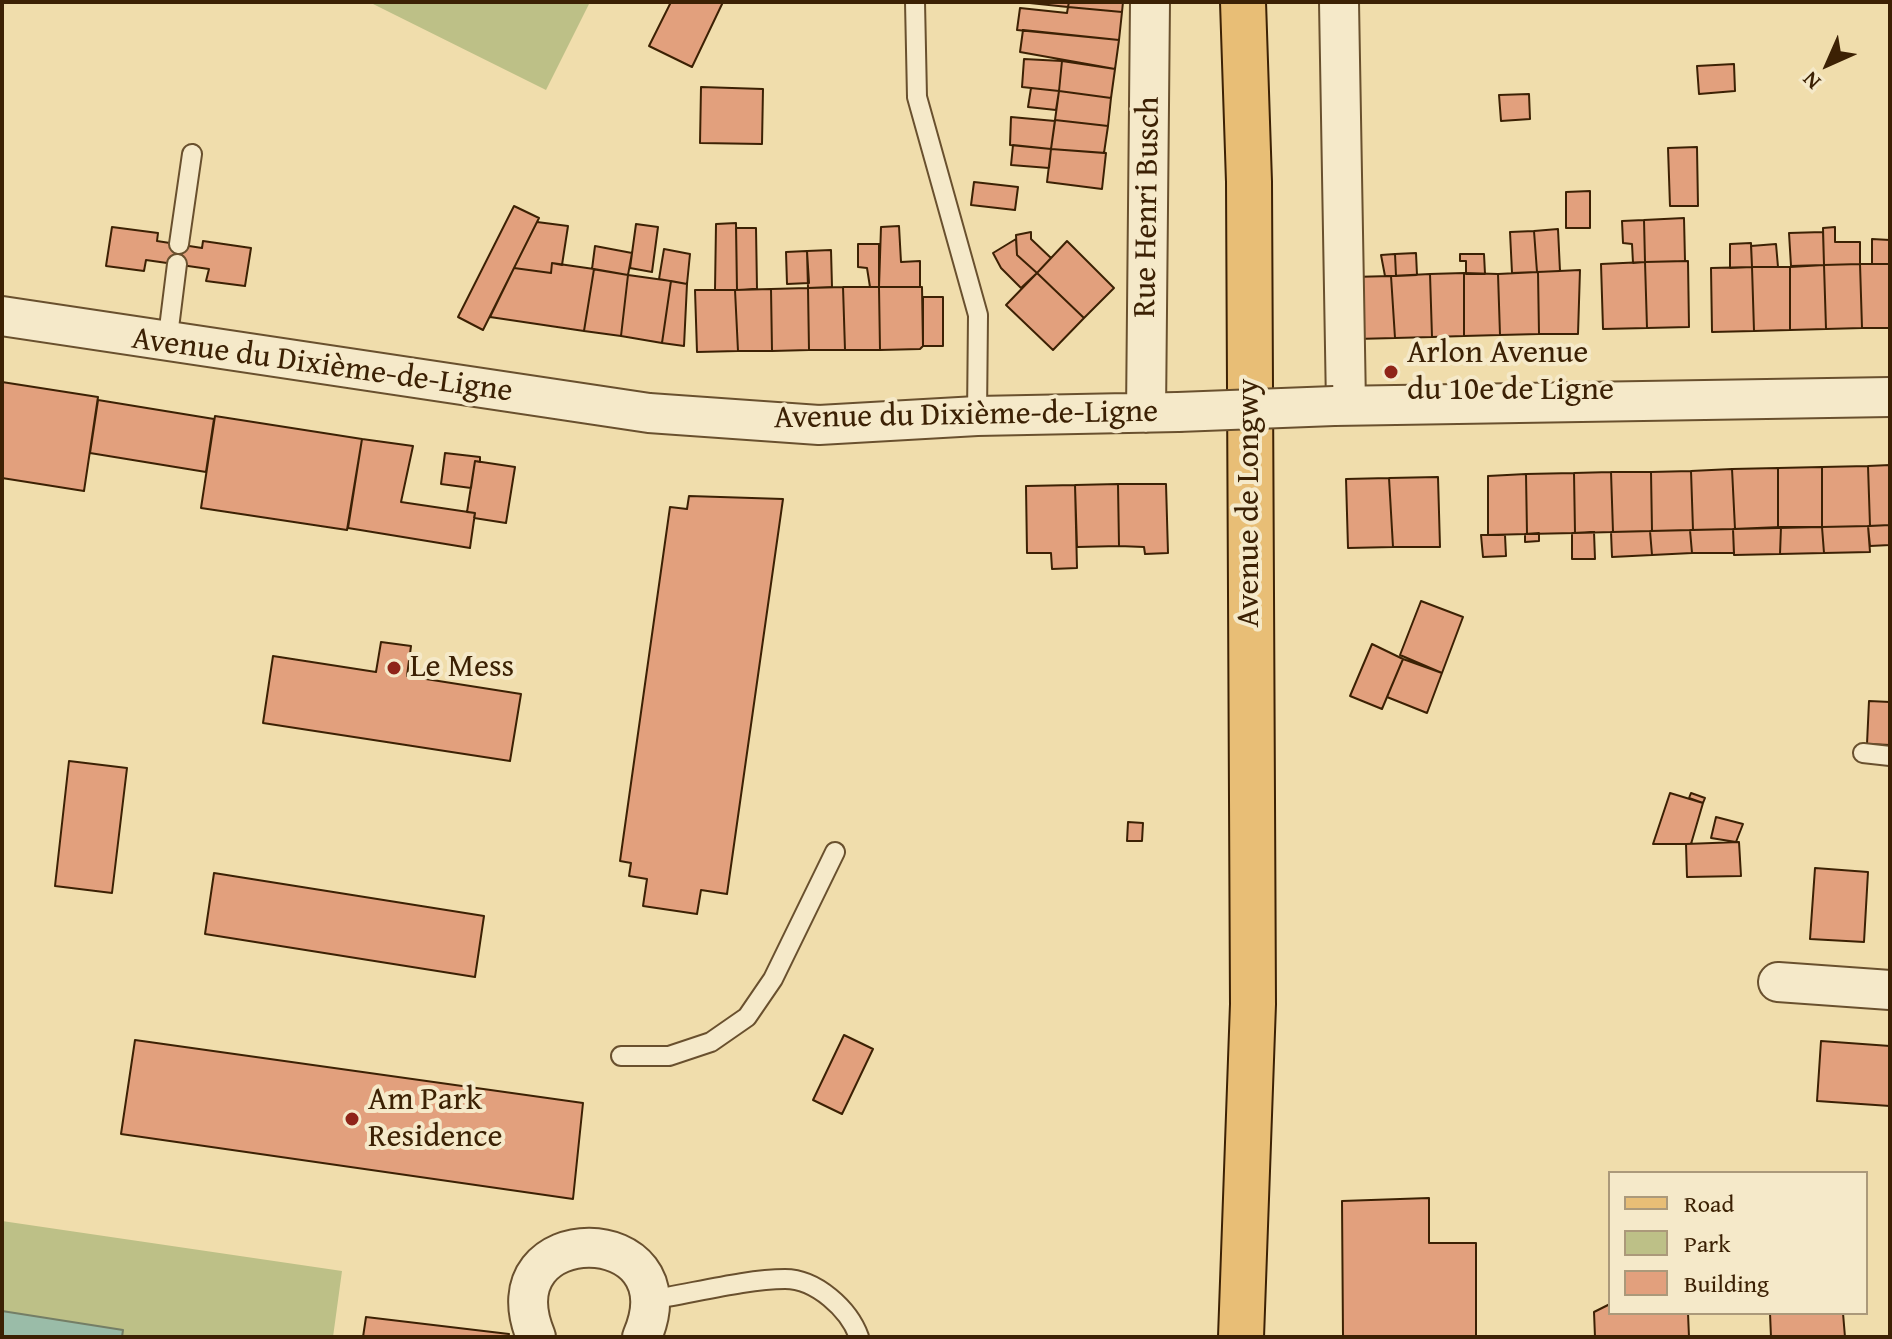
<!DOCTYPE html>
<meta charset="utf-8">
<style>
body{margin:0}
#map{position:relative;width:1892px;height:1339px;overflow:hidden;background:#f0ddac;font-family:"Gentium Book Plus",serif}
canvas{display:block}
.frame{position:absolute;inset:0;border:4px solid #3c2104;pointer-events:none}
.legend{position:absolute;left:1608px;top:1171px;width:260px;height:144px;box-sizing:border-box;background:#f5e9c9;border:2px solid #ab997a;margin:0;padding:10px 14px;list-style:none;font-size:24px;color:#3c2104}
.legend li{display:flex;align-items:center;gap:16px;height:40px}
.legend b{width:40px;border:2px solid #ab997a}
.north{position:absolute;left:1788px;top:24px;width:80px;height:80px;-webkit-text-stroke:6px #f5e9c9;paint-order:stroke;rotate:225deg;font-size:22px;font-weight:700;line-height:32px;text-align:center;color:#3c2104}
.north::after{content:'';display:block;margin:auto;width:28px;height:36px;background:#3c2104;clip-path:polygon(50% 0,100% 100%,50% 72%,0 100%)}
</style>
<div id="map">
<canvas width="1892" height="1339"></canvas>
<div class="frame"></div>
<ul class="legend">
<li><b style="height:10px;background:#e8be76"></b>Road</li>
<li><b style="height:22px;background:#bdc087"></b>Park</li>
<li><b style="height:22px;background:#e2a07d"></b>Building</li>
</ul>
<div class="north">N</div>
</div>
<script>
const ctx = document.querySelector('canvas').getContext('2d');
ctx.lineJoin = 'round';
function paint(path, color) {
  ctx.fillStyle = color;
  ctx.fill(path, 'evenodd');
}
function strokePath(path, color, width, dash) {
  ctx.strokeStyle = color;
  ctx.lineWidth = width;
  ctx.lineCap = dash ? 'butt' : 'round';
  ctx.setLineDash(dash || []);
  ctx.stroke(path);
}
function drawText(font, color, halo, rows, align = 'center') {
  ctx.font = font + ' "Gentium Book Plus",serif';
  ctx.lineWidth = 8;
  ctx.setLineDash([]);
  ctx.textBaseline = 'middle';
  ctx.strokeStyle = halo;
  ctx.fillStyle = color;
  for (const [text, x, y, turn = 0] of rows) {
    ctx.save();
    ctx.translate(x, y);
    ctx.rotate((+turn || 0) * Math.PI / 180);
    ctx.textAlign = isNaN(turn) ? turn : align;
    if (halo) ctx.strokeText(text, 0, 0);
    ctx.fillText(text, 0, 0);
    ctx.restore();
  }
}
const green = new Path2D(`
 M369 2H590L546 90Z
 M2 1221 342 1271 333 1337H2Z`);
const water = new Path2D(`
 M2 1311 123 1330 122 1337H2Z`);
const building = new Path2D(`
 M671 2H723L692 67 649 46Z
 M1020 2H1069L1068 7Z
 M1069 2H1123L1122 12 1068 7Z
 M1068 7 1122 12 1119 40 1017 30 1020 8 1067 13Z
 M1023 30 1119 40 1115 69 1020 52Z
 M1024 59 1062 61 1059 91 1022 87Z
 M1062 61 1115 69 1111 98 1059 91Z
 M1734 64 1735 91 1699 94 1697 66Z
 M701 87 763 89 762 144 700 143Z
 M1031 88 1059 91 1056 110 1028 107Z
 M1059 91 1111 98 1108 126 1055 120Z
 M1529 94 1530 119 1501 121 1499 95Z
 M1011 117 1055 121 1051 149 1010 145Z
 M1055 120 1108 126 1104 153 1051 149Z
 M1013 145 1051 149 1049 168 1011 165Z
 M1697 147 1698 206H1670L1668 148Z
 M1051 149 1106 153 1102 189 1047 182Z
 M974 182 1018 187 1015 210 971 205Z
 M1590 191V228H1566V192Z
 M514 206 539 218 483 330 458 317Z
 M1684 218 1685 261 1645 262 1644 220Z
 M1644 220 1645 262 1633 263 1632 244 1623 243 1622 221Z
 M537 222 568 226 562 265 552 263 551 273 514 268Z
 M736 223 737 290H715L716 224Z
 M636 224 658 227 652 272 630 268Z
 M899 226 901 262 920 261V287H879L881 227Z
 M112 227 158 233 157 241 202 248 203 241 251 248 245 286 206 281 209 269 146 260 144 271 106 266Z
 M1835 227V242H1860V264L1824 265 1823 228Z
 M736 228H756L757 289 737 290Z
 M1558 229 1560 271 1537 272 1534 231Z
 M1534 231 1537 272 1512 273 1510 232Z
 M1031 232V239L1051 258 1037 273 1017 255 1016 235Z
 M1823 232 1824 265 1791 266 1789 233Z
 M1016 239 1017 255 1037 273 1021 288 1001 268 993 253Z
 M1872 239 1890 240V264H1872Z
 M1067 241 1114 288 1084 318 1037 273Z
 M1751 243 1752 267 1730 268V244Z
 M858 244H879V287H870L867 268 858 267Z
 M1776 244 1778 267H1752L1751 246Z
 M595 246 632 253 628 275 592 269Z
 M664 249 690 254 687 284 659 279Z
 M831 250 832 287 808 288 807 251Z
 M807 251 809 283 787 284 786 252Z
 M1416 253 1417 275 1396 276 1395 254Z
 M1395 254 1396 276H1385L1381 255Z
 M1460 254H1484L1485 274H1466V261H1460Z
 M1688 261 1689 327 1647 328 1645 262Z
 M1645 262 1647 328 1603 329 1601 264Z
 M552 263 594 269 584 331 490 317 514 268 551 273Z
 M1860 264 1862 328 1826 329 1824 265Z
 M1860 264H1890V328H1862Z
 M1824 265 1826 329 1790 330V267Z
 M1752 267 1754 331 1712 332 1711 268Z
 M1752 267H1790V330L1754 331Z
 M594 269 628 275 621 336 584 331Z
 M1580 270 1578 334H1539L1538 272Z
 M1538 272 1539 334 1500 335 1498 274Z
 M1037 273 1084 318 1053 350 1006 305Z
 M1464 273V336L1432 337 1430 274Z
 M1464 273 1498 274 1500 335 1464 336Z
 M1430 274 1432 337 1395 338 1391 276Z
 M628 275 671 281 662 343 621 336Z
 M1391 276 1395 338 1356 339 1352 277Z
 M671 281 687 284 684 346 662 343Z
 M843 287 845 350H809L808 288Z
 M843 287H879L880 350H845Z
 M879 287H922L923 346 920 349 880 350Z
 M808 288 809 350 772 351 771 289Z
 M771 289 772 351H738L735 290Z
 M695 290H735L738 351 697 352Z
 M923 297H943V346H923Z
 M2 382 98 397 84 491 2 478Z
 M98 400 214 419 206 472 90 453Z
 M215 416 362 439 347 530 201 508Z
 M362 439 413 446 401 502 475 513 470 548 348 528Z
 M445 453 480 457V462L475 461 471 488 441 484Z
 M475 461 515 467 506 523 474 518 475 513 467 512Z
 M1890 465V525L1870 526 1868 466Z
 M1868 466 1870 526 1822 527V467Z
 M1822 467V527L1778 528V468Z
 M1778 468V528L1735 529 1732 469Z
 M1732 469 1735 529 1693 530 1691 471Z
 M1691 471 1693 530 1652 531 1651 472Z
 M1611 472 1613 532 1575 533 1574 473Z
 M1611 472H1651L1652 531 1613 532Z
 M1574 473 1575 533 1527 534 1526 474Z
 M1526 474 1527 534 1488 535V476Z
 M1438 477 1440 547H1393L1389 478Z
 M1389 478 1393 547 1348 548 1346 479Z
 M1118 484 1119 546 1077 547 1075 485Z
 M1118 484H1166L1168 553 1145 554 1144 547 1119 546Z
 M1075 485 1077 568 1052 569 1051 553H1027L1026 486Z
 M689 496 783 499 727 894 701 890 697 914 643 906 647 879 629 876 631 863 620 861 670 507 687 509Z
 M1890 525V545L1870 546 1868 526Z
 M1868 526 1870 552 1824 553 1822 527Z
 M1781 527H1822L1824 553 1780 554Z
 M1781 527 1780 554 1734 555 1733 529Z
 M1733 529 1734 553H1692L1690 530Z
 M1690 530 1692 553 1652 555 1650 531Z
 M1650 531 1652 555 1612 557 1611 532Z
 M1594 532 1595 559H1572V533Z
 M1539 533V541L1525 542V534Z
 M1481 535H1505L1506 556 1483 557Z
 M1421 601 1463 617 1442 673 1400 655Z
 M381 642 411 646 407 676 521 694 510 761 263 723 273 656 376 672Z
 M1372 644 1403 659 1382 709 1350 696Z
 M1403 659 1442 673 1427 713 1387 697Z
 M1869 701 1890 702V745L1867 744Z
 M69 761 127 768 112 893 55 886Z
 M1670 793 1703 803 1691 844H1653Z
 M1691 793 1705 798 1703 803 1689 798Z
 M1716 817 1743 824 1736 842 1711 838Z
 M1128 822 1143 823 1142 841H1127Z
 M1739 842 1741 876 1687 877 1686 844Z
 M1815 868 1868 872 1864 942 1810 939Z
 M214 873 484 916 475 977 205 934Z
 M844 1035 873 1049 842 1114 813 1100Z
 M135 1040 583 1103 573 1199 121 1134Z
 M1821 1041 1890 1046V1106L1817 1101Z
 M1429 1198V1243H1476V1337H1343L1342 1201Z
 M1610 1304V1313H1688L1689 1337H1595L1594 1312Z
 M1770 1313H1843L1845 1337H1771Z
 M366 1317 509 1334 508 1337H363Z`);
const service = new Path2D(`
 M915 2 917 97 978 315 977 416
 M179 244 192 154
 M167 344 177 264
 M1863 753 1890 756
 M621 1056H669L711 1042 747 1017 773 979 835 852
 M649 1300C690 1294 745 1279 785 1279 816 1279 849 1309 859 1337`);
const minor = new Path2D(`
 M1339 2 1346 405
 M2 316 649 413 819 425 977 416 1178 412
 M1334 406 1890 397
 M1146 413 1150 2
 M1778 982 1890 990
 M536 1337C486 1217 693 1219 642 1337`);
const primary = new Path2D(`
 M1241 1337 1253 1004 1249 182 1243 2`);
const minorBridge = new Path2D(`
 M1178 412 1334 406`);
const markers = [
 [1391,372,8,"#8f2418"],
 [394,668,8,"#8f2418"],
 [352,1119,8,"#8f2418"]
];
const streetNames = [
 ["Rue Henri Busch",1148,207,-89],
 ["Avenue du Dixième-de-Ligne",322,366,8],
 ["Avenue du Dixième-de-Ligne",966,416,-1],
 ["Avenue de Longwy",1250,503,-90]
];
const poiNames = [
 ["Arlon Avenue",1407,354],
 ["du 10e de Ligne",1407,391],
 ["Le Mess",410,668],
 ["Am Park",368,1101],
 ["Residence",368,1138]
];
paint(green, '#bdc087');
paint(water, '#9abca8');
strokePath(water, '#747e66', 2);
paint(building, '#e2a07d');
strokePath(building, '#3c2104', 2);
strokePath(service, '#69502e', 22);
strokePath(minor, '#69502e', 42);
strokePath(primary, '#3c2104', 48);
strokePath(service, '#f5e9c9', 18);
strokePath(minor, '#f5e9c9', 38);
strokePath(primary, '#e8be76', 44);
strokePath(minorBridge, '#69502e', 42, []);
strokePath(minorBridge, '#f5e9c9', 38);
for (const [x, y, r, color] of markers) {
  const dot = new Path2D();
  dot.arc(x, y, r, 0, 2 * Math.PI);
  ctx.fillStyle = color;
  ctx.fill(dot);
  strokePath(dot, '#f5e9c9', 3);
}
drawText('32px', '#3c2104', '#f5e9c9', streetNames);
drawText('32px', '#3c2104', '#f5e9c9', poiNames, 'left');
</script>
